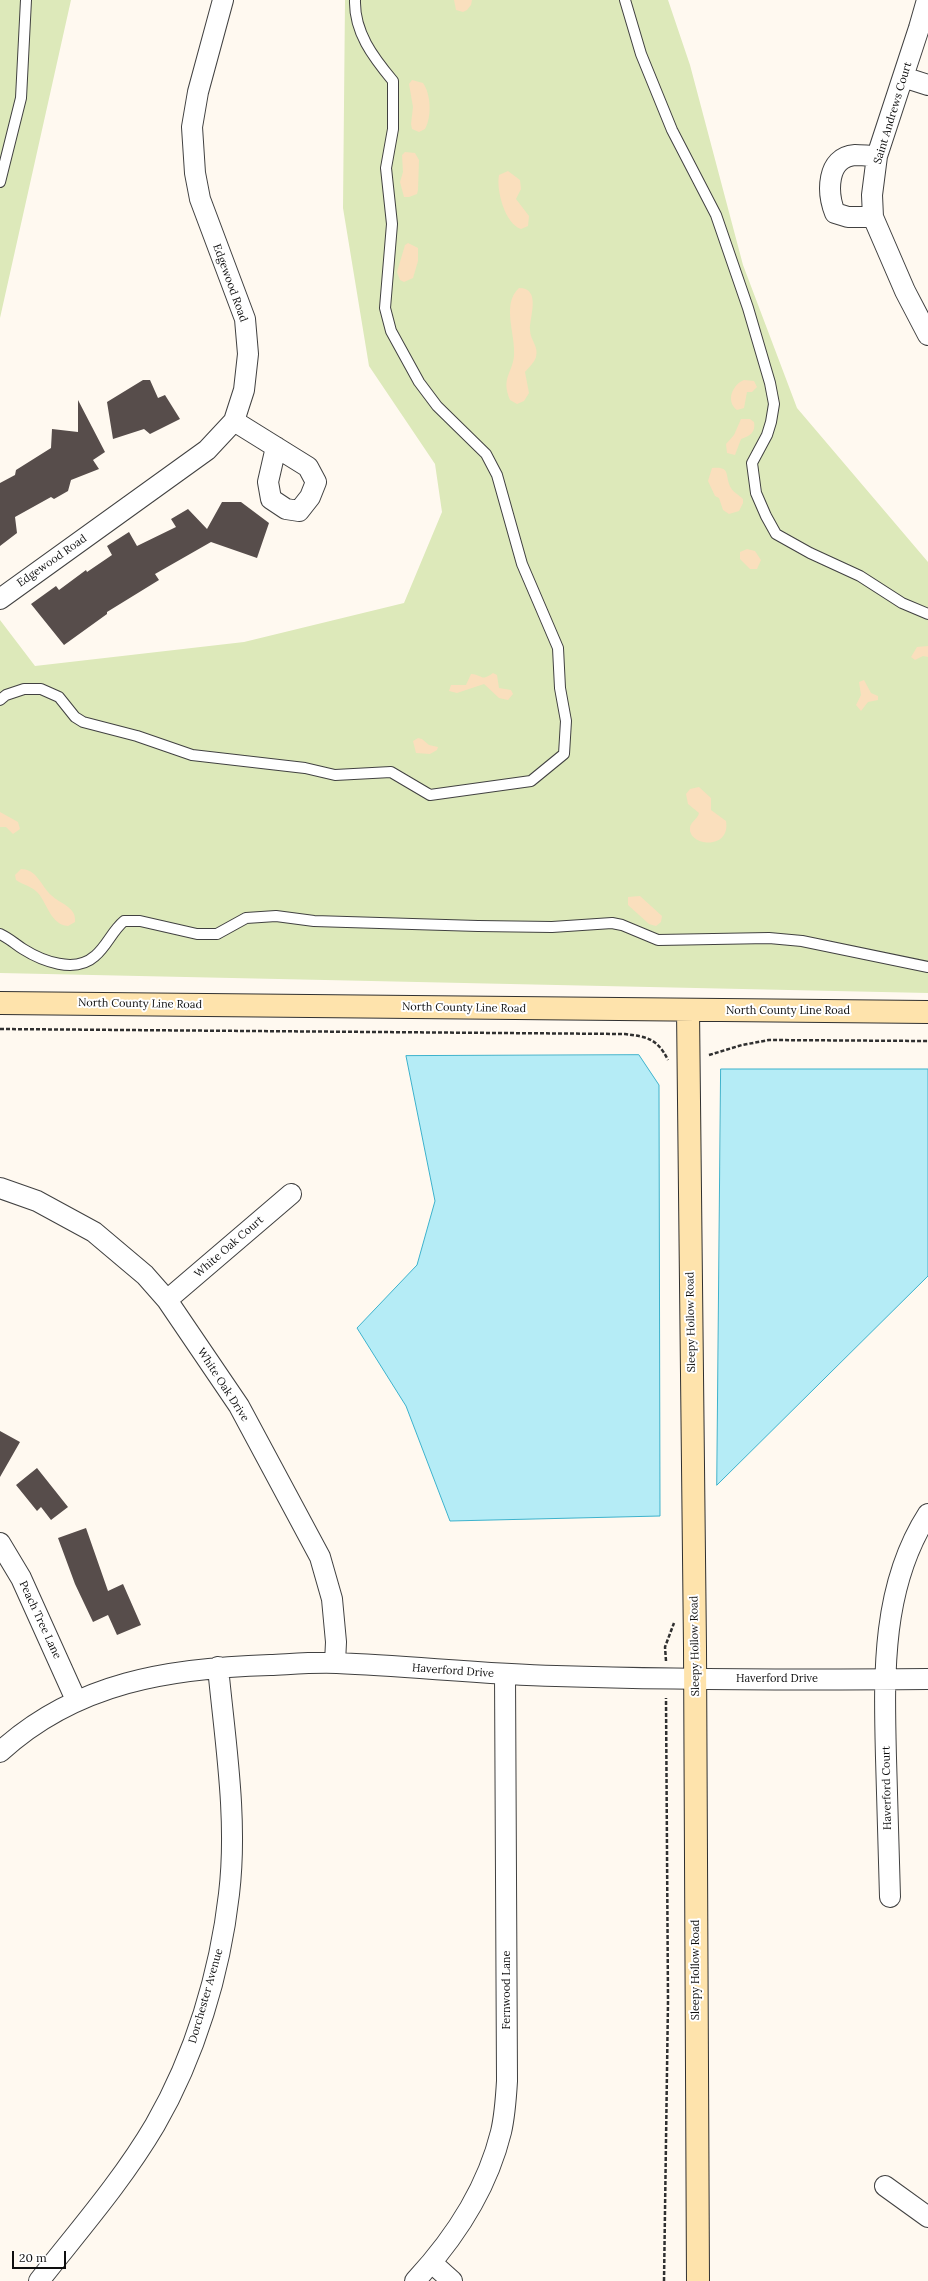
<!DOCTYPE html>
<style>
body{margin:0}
#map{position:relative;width:928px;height:2281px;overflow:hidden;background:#fff9f0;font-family:Lora,serif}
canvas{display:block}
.scale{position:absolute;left:12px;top:2251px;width:54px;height:18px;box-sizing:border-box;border:2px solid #0e0e0e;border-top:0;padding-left:5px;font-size:12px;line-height:14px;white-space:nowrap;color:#0e0e0e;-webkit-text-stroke:3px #fff;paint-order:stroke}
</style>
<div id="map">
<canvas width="928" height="2281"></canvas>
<div class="scale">20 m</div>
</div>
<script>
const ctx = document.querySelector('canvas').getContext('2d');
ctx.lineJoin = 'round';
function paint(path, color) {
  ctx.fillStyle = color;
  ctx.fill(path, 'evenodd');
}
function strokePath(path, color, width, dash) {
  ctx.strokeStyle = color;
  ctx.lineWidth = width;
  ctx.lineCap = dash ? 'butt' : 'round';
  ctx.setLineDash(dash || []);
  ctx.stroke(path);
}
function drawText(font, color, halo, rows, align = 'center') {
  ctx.font = font + ' Lora,serif';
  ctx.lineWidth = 4;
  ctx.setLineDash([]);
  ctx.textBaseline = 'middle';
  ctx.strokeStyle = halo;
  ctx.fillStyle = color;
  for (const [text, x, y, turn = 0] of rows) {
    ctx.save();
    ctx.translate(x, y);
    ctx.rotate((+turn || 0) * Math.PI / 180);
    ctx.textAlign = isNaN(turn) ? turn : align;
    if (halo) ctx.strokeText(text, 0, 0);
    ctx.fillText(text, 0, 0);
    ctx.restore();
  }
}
const green = new Path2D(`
 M0 0H71L0 318Z
 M345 0H668L690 65 743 265 797 408 928 562V993L0 973V620L35 666 244 642 404 603 442 512 435 464 369 366 343 208Z`);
const sand = new Path2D(`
 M454 0H472L471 5 467 10 463 12 456 10Z
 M412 80 423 83C431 94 432 117 425 129L419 132 412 129 411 124 413 107 409 84Z
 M405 152 415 153 419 160 418 190 417 194 409 197H404L400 182 403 172 402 155Z
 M508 171 520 180 521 189 516 199 529 216 528 226 521 229C505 224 496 190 499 175Z
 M408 243 418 248V261L413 278 404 282 400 280 397 272 405 245Z
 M519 288C542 288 529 318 530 330 530 340 539 346 536 357 534 363 529 367 525 372L529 393 524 401 517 404 510 400C501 378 512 374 514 356 516 335 501 304 519 288Z
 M744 380 754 381 757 387 752 392H747L744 408 737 410C725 401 733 384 744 380Z
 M741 419H750L754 422C756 432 750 436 741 439L735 455 727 453 726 444 734 435Z
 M712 468C732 466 724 476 731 488 733 492 739 495 743 499V503L739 511 729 514 723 510 719 498 715 496 708 481Z
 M747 549 755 551 761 560 757 569H750L740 559V552Z
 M928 646V657L923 656 915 660 911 657 917 647Z
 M493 673 497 675 499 688 511 690 513 694 508 700 499 698 484 684 457 693 449 691 451 685H466L471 674C484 675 480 682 493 673Z
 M864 680 871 693 878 696V700L868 702 861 711 856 705 861 695 859 682Z
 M418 738 422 739 429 745 438 747 437 750 430 754 416 753 413 741Z
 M699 787 711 798V810L726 821C731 851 688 846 690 828 690 822 698 819 699 813L688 804 686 794 690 789Z
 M0 812 18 822 20 829 13 834 6 827H0Z
 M21 869C37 869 41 886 51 895 60 904 77 907 75 922L68 926C51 925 47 903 38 893 32 886 23 885 16 880L15 875Z
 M640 896 662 916 661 922 656 926 649 924 628 905V897Z`);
const water = new Path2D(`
 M639 1055 659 1085 660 1516 450 1521 406 1406 357 1328 417 1265 435 1201 406 1056Z
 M721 1069H928V1276L717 1485Z`);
const building = new Path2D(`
 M143 380H150L158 398 165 395 180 419 150 434 144 429 113 439 107 402Z
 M78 400 105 452 93 460 99 469 71 480 68 491 54 499 51 497 15 517 17 533 0 546V483L15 475 16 470 51 448 52 429 78 432Z
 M222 502H241L269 523 257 558 211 542 155 574 159 580 107 612V614L64 645 31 604 56 586 59 590 86 570 87 572 112 555 107 546 129 532 137 546 176 527 171 519 188 509 207 529Z
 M0 1431 20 1442 0 1477Z
 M37 1468 68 1507 51 1520 41 1507 37 1511 16 1485Z
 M86 1528 108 1591 123 1584 141 1625 117 1635 108 1615 93 1622 75 1584 58 1538Z`);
const path = new Path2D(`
 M0 1029 625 1034C647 1037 657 1038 668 1060
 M709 1055 742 1045 769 1040 928 1041
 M666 1661 665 1647 674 1623
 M664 2281 668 2001 666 1698`);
const lane = new Path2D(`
 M625 0 641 54 672 130 716 215 748 308 770 383 774 404 771 422 767 435 752 463 756 493 766 516 776 534 810 553 860 576 902 603 928 614
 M0 182 21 98 26 0
 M0 700 6 695 24 689H41L59 697 75 717 83 722 137 736 192 755 305 768 335 775 391 772 430 795 531 781 564 754 566 721 560 688 558 648 522 564 497 475 486 454 437 406 419 382 391 331 385 308 392 224 386 168 393 129V81C373 57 354 32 355 0
 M0 934C9 938 15 944 23 949 42 961 75 974 95 956 107 946 112 931 124 921H140L197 934H217L246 918 276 916 314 921 478 926 552 927 612 923 622 925 658 940 769 938 802 941 928 967`);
const street = new Path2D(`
 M927 0 919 28 877 156 872 195 873 217 905 291 928 335
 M903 77 928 85
 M873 217H848L835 213C827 193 826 157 855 155 862 155 870 156 877 156
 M234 421 308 467 316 482 310 497 299 511 286 509 271 499 268 482 276 447
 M0 599 207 450 234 421 244 390 248 354 245 319 200 199 195 173 192 127 198 92 223 0
 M0 1188 37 1201 94 1232 145 1275 167 1300 239 1406 320 1557 332 1599 336 1642 335 1663
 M167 1300 291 1194
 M0 1543 21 1578 76 1700
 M0 1752C76 1682 171 1668 270 1665 292 1664 315 1662 337 1663 410 1666 483 1674 556 1676 680 1680 804 1680 928 1679
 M890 1897C889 1851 887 1804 886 1758 884 1675 881 1587 928 1514
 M885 2186 928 2217
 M432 2263 452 2281
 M39 2281C79 2230 122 2181 155 2125 195 2056 220 1973 229 1894 238 1819 225 1741 218 1667
 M415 2281C455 2238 487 2189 501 2132 505 2115 506 2098 507 2081L505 1674`);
const secondary = new Path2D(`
 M0 1003 928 1012
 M688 1010 695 1648 698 2281`);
const streetNames = [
 ["Saint Andrews Court",893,113,-73],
 ["Edgewood Road",230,283,70],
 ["Edgewood Road",52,561,-35],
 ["North County Line Road",140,1004,1],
 ["North County Line Road",464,1008,1],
 ["North County Line Road",788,1011],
 ["White Oak Court",229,1247,-41],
 ["Sleepy Hollow Road",691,1322,-91],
 ["White Oak Drive",223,1385,57],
 ["Peach Tree Lane",40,1620,65],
 ["Sleepy Hollow Road",695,1646,-91],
 ["Haverford Drive",453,1671,4],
 ["Haverford Drive",777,1679],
 ["Haverford Court",887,1788,-91],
 ["Sleepy Hollow Road",696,1970,-90],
 ["Fernwood Lane",507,1990,-90],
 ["Dorchester Avenue",206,1996,-74]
];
paint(green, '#dde9ba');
paint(sand, '#fadfbd');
paint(water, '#b5ecf6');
strokePath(water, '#3db2cc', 1);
paint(building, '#574d4b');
strokePath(lane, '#414141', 12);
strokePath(street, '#414141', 22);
strokePath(secondary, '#303030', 24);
strokePath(path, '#303030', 2.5, [4, 2]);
strokePath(lane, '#fff', 10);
strokePath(street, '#fff', 20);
strokePath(secondary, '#fee3ac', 22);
drawText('11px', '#0e0e0e', '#fff', streetNames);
</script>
